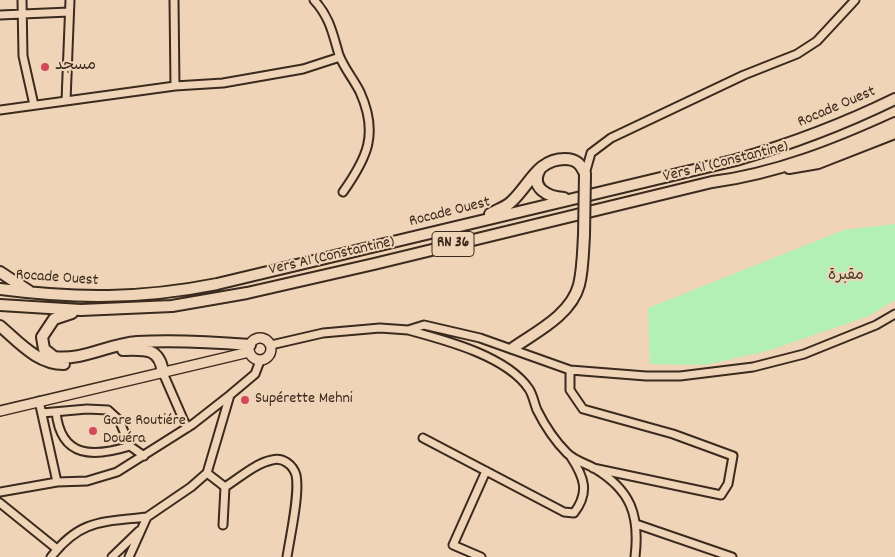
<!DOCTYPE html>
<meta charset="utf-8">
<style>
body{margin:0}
canvas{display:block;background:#f0d4b7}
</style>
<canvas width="895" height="557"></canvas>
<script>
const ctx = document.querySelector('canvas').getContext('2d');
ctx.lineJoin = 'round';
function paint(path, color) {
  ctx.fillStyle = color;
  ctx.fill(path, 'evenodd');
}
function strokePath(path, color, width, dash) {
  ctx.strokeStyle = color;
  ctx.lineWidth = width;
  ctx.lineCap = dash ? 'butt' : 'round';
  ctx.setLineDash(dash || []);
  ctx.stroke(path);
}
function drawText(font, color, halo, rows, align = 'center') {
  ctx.font = font + ' Dekko,"Playpen Sans Arabic",sans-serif';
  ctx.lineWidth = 4;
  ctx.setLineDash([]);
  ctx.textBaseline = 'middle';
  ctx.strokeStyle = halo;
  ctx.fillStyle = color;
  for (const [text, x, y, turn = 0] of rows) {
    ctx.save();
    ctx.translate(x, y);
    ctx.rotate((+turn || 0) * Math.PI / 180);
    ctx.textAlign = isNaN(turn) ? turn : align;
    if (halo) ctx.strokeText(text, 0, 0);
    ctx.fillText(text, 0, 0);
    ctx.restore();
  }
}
const green = new Path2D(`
 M895 224V300L869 316 767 351 705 365 650 364 648 308 844 230Z`);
const minor = new Path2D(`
 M22 0 23 56 34 105
 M174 0 175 86
 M314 0C330 17 333 35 339 55 344 68 354 80 360 92 379 134 367 158 343 192
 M0 15 69 12
 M66 101 70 0
 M0 110 175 86 223 83 303 69 340 57
 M585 174 591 153 611 138 744 75 797 54 817 41 855 0
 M408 330C445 340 507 356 529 389 533 395 534 403 537 410 545 426 555 441 567 453 575 461 585 463 594 468 631 490 640 515 635 557
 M271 345 323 333 380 328 408 330 424 325 480 338 570 370 646 376H680L753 367 804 354 876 325 895 314
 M570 370V390L583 409 673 434 733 456 728 484 721 495 593 468
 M163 373 187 428
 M39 401 57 482
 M56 412C61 459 94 457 130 446
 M42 413 87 409 108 410 119 420 130 446 144 456
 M423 438 564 512 574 513C590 492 584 477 571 457
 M207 473 225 487C239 478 256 463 272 460 283 457 293 465 296 475 300 493 290 537 287 557
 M0 492 57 482 87 481 117 472 193 424 230 395 255 374 260 361
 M0 503 57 549
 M636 524 732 557
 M223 525 225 487
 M51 557C80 519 103 522 147 517
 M112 557 139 531
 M129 557 147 517 191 487 207 473 230 395
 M481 557 453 545 486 471`);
const major = new Path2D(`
 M249 349a11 11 0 1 1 22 0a11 11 0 1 1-22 0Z
 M0 411 249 352`);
const highway = new Path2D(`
 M789 168 818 163 895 133
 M540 169C529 188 548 197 564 198
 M490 214C496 210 504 208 510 203 529 187 536 159 565 159 576 159 581 164 585 174
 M0 272 29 291
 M0 289C76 299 142 299 217 284L736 160C791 144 844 124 895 99
 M0 305 81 310 172 306 247 293 374 264 712 182C775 174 838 149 895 123
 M72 313 54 319 42 337 44 349 54 357C82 361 109 344 137 342 174 340 213 342 250 345
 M0 326C19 342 37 364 64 364
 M513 348C536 332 571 315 579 285 583 269 583 251 584 235
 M123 350C146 349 160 348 163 373`);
const highwayBridge = new Path2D(`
 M584 235 585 174`);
const markers = [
 [45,67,5,"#d1495b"],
 [245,400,5,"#d1495b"],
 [93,431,5,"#d1495b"]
];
const shields = [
 [453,244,42]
];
const shieldNames = [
 ["RN 36",453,244]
];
const poiNames = [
 ["مسجد",55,67],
 ["Supérette Mehni",255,400],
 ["Gare Routiére",103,422],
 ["Douéra",103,440]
];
const streetNames = [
 ["Rocade Ouest",837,108,-23],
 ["Vers A1 (Constantine)",726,163,-14],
 ["Rocade Ouest",450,213,-14],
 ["Vers A1 (Constantine)",332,257,-13],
 ["Rocade Ouest",57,279,4]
];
const parkNames = [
 ["مقبرة",846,277]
];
paint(green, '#b2f0b6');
strokePath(minor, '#3b2a1e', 11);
strokePath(major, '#3b2a1e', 12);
strokePath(highway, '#3b2a1e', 14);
strokePath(minor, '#f0d4b7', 7);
strokePath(major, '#f0d4b7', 9);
strokePath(highway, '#f0d4b7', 10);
strokePath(highwayBridge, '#3b2a1e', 14, []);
strokePath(highwayBridge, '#f0d4b7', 10);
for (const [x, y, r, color] of markers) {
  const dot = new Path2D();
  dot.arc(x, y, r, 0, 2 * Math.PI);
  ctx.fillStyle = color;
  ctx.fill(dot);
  strokePath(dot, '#f0d4b7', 2);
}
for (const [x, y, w] of shields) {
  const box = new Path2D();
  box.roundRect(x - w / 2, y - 12.5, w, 25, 4);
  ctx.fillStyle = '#f0d4b7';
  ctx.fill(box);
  strokePath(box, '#3b2a1e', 1);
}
drawText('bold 15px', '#3b2a1e', null, shieldNames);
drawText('16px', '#3b2a1e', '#f0d4b7', poiNames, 'left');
drawText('16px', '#3b2a1e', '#f0d4b7', streetNames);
drawText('16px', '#473e2d', '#f0d4b7', parkNames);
</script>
